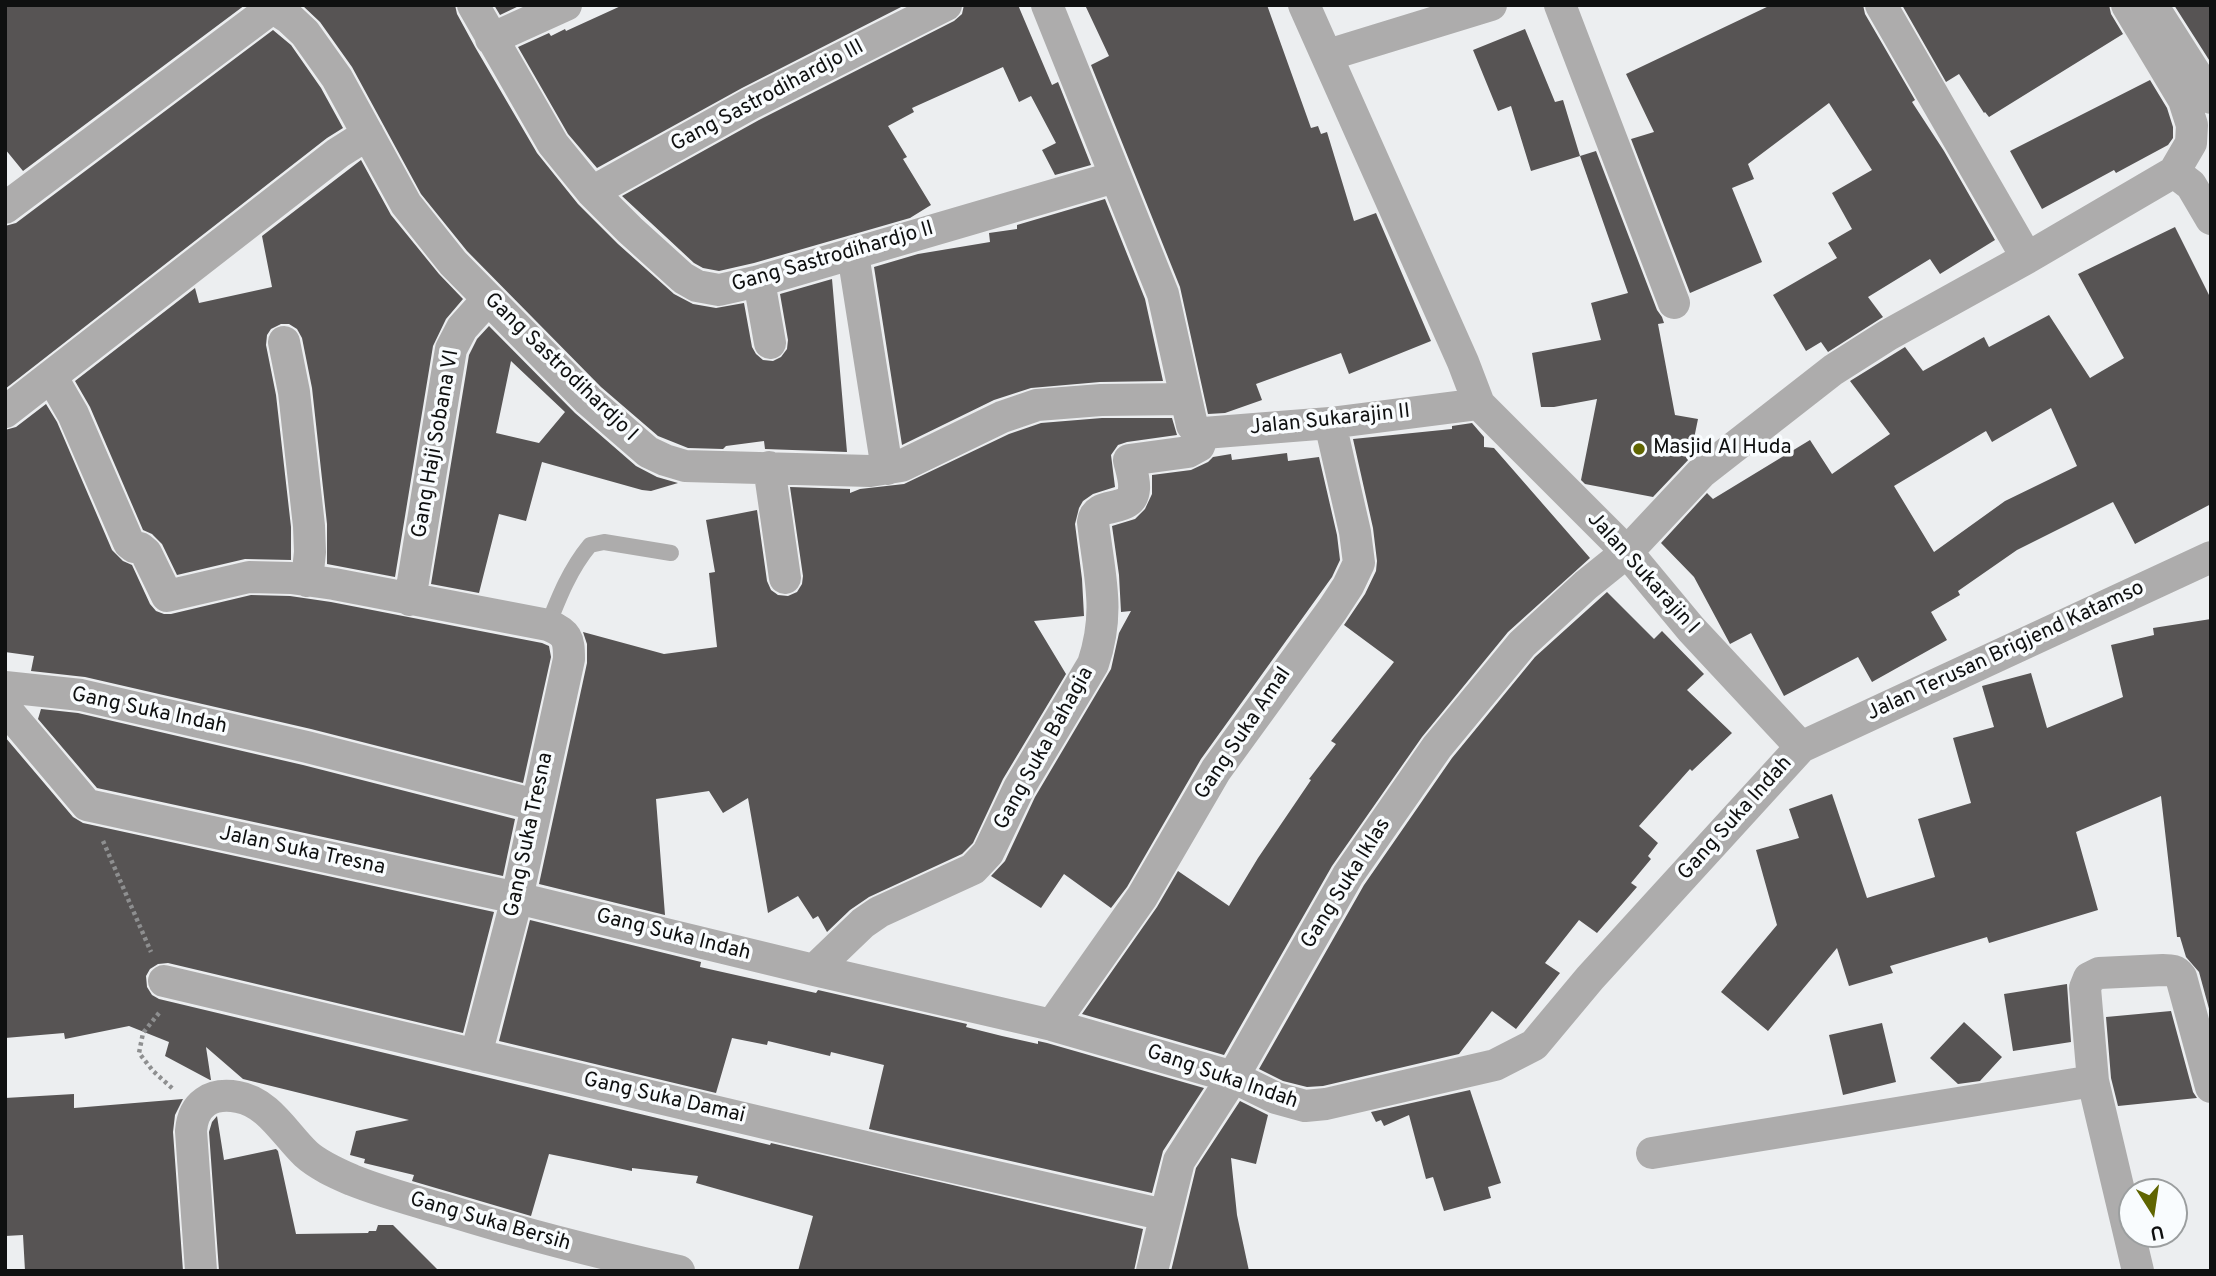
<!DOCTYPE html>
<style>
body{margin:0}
#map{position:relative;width:2216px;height:1276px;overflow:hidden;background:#eceef0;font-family:Overpass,sans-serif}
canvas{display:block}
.frame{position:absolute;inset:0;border:7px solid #0f1010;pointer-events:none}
.north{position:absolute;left:2118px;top:1178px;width:70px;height:70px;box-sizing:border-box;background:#f9fcfe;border:2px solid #9b9e9f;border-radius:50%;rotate:168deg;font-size:19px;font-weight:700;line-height:28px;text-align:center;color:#0f1010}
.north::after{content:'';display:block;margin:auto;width:24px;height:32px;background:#606501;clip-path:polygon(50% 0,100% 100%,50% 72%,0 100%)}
</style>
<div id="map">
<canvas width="2216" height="1276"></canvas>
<div class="frame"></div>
<div class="north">U</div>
</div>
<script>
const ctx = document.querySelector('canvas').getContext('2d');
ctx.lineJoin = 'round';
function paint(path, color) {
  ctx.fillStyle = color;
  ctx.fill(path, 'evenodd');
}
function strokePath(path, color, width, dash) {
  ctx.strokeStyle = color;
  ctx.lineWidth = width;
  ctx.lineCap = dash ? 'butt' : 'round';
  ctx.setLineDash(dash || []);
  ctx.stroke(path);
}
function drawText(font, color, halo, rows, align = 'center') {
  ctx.font = font + ' Overpass,sans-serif';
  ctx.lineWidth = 7;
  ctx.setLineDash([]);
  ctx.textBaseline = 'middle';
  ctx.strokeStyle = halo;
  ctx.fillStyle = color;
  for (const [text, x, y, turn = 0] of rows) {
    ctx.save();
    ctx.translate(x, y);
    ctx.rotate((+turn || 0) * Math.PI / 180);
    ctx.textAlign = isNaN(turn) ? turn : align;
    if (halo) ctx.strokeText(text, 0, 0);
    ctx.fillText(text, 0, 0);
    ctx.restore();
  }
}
const building = new Path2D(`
 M5 5H245L23 171 5 149Z
 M302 5H455L457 14 475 47 537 153 578 204 618 244 674 294 693 304 716 308 744 303 752 347 756 354 763 360 773 361 781 357 787 349 788 340 780 294 832 279 847 452 765 449 764 441 726 446 723 449 688 448 658 436 601 387 467 251 421 194 352 67 320 22Z
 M494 5H521L500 15Z
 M623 5H905L742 88 597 168 568 134 518 47 549 33 551 36 565 29 566 31Z
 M964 5H1018L1052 85 1058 82 1091 165 1055 175 1042 150 1056 143 1031 96 1019 102 1003 67 912 108 914 112 888 126 907 157 903 159 931 205 910 218 754 263 719 271 703 268 694 263 622 196 759 120 954 21 962 14Z
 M1085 5H1267L1311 128 1318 126 1321 134 1327 132 1354 221 1376 213 1431 341 1349 374 1341 353 1256 384 1262 400 1225 413 1208 414 1180 287 1091 65 1109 56Z
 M1771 5H1863L1865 14 1915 100 1912 102 1944 151 1995 240 1940 274 1930 259 1868 297 1883 317 1828 352 1821 342 1806 351 1773 295 1837 258 1828 243 1852 229 1832 193 1872 170 1829 103 1748 164 1754 179 1732 188 1762 262 1690 293 1631 139 1654 132 1626 74Z
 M1902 5H2109L2111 14 2123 34 1989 117 1985 112 1984 113 1959 74 1946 82Z
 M2174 5H2211V63Z
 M1525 29 1555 102 1563 100 1580 156 1531 171 1511 106 1498 111 1473 50Z
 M273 30 291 45 321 88 343 128 327 138 5 389V226L16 223Z
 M2150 80 2167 108 2173 127V138L2168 145 2116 173 2114 170 2042 209 2010 151Z
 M1596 151 1657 310 1662 317 1664 323 1658 324 1675 415 1698 419 1690 458 1653 497 1585 484 1581 480 1597 399 1554 407H1541L1532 353 1601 340 1591 303 1628 293 1580 156Z
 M361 160 391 215 439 274 463 299 446 319 433 346 395 577 327 564V524L312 388 302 338 297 329 289 324H281L271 329 267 335 266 345 276 395 291 527V560L245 559 177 575 162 544 152 534 143 530 90 407 75 381 195 288 199 303 272 287 262 236Z
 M1105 199 1145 299 1163 381 1100 382 1031 388 994 400 902 445 874 267 918 254 990 242 989 233 1017 229V225Z
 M2175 227 2211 299V504L2135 544 2113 502 2017 550 1958 591 1960 595 1931 612 1947 640 1872 682 1858 657 1784 696 1751 633 1730 644 1694 577 1661 543 1707 493 1713 499 1810 440 1832 474 1890 434 1850 381 1905 347 1923 371 1984 337 1989 347 2049 315 2090 378 2124 358 2078 274ZM2051 408 2077 466 2005 501 1934 552 1894 486 1986 431 1992 442Z
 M489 326 575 413 636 466 657 477 678 483 651 491 642 490 542 462 526 521 499 514 479 593 431 584 469 355 477 339ZM511 361 565 412 539 443 496 433Z
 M46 404 57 422 112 550 123 561 132 565 150 604 156 611 164 614H171L251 595 290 596 331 602 542 643 549 646 551 657 523 783 311 729 85 677 31 671 34 656 5 652V430L16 427Z
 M1102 418H1172L1177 435 1127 442 1118 445 1111 455 1115 487 1093 494 1083 501 1079 508 1075 524 1082 579 1084 616 1034 621 1066 674 1003 779 973 843 962 854 869 897 850 910 827 932 818 916 813 919 798 896 768 913 748 798 723 813 709 791 656 799 665 915 539 884 587 663V644L583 632 664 654 717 647 709 573 715 572 706 520 757 510 767 581 771 590 778 595 788 596 797 592 802 584 803 576 790 487 850 489V493L860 489 904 484 1009 434 1041 423Z
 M1472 423 1484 437V447L1494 448 1590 558 1508 632 1422 737 1332 866 1224 1055 1082 1014 1157 907 1178 871 1229 906 1258 858 1311 780 1309 779 1336 744 1331 741 1394 662 1344 625 1365 594 1376 571 1377 561 1373 528 1353 439 1452 429V426Z
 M1287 453 1288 461 1319 457 1337 535 1340 560 1332 577 1201 759 1127 887 1111 908 1064 874 1041 908 991 876 1005 861 1035 797 1111 669 1119 633 1131 611 1121 612 1119 575 1112 526 1135 519 1145 509 1152 494V475L1191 470 1208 462 1213 457 1231 454 1232 460Z
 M1607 592 1654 639 1662 631 1704 674 1687 690 1732 733 1692 771 1690 769 1639 826 1658 843 1648 856 1651 859 1631 883 1637 887 1597 933 1579 920 1545 963 1560 973 1516 1029 1492 1011 1459 1054 1323 1086 1307 1087 1283 1081 1259 1069 1364 885 1452 758 1535 657Z
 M2211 619V1016L2199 972 2186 957 2180 937H2177L2161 796 2076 832 2098 910 1989 943 1987 937 1890 966 1893 973 1849 986 1837 948 1768 1031 1721 992 1777 925 1756 850 1799 838 1789 809 1832 794 1867 898 1935 877 1918 819 1971 803 1953 738 1994 727 1982 686 2031 673 2047 728 2123 697 2111 645 2154 635 2153 628Z
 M41 709 78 713 303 765 515 819 503 876 97 788 38 719Z
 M5 737 73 817 83 823 494 912 463 1033 168 963 158 964 150 969 146 976 147 987 152 995 159 999 770 1145 771 1143 1143 1229 1134 1271H798L813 1216 696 1183 698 1176 632 1168V1171L549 1154 531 1216 412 1181 414 1175 364 1163 365 1159 350 1155 356 1131 409 1120 243 1079 206 1047 211 1080H210L165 1056 169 1042 129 1026 65 1039 64 1033 5 1038Z
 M530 920 701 962 700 967 816 993 818 990 967 1024 966 1027 1002 1036 1038 1044V1041L1047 1043 1204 1088 1163 1151 1152 1193 869 1129 884 1065 831 1052 830 1056 768 1041 767 1045 732 1038 716 1093 499 1041Z
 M2067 984 2071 1042 2013 1051 2004 994Z
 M2171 1011 2193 1092 2197 1098 2118 1106 2111 1078 2106 1017Z
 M1964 1022 2002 1057 1980 1081 1958 1084 1930 1058Z
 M1882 1023 1896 1082 1843 1095 1829 1035Z
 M1470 1090 1501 1183 1488 1187 1491 1198 1444 1211 1433 1177 1426 1179 1409 1115 1384 1126 1381 1120 1376 1122 1371 1112Z
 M74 1094V1108L183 1099 175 1115 173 1132 183 1271H25L23 1235 5 1236V1098Z
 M1240 1101 1268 1115 1256 1164 1231 1158 1237 1215 1249 1271H1171L1196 1168Z
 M217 1116 224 1160 276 1149 278 1151 296 1234 368 1233 369 1231H376L378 1225H393L439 1271H219L209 1132 212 1122Z`);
const path = new Path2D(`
 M103 841 151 952
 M159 1013 143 1033 139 1053 153 1071 173 1089`);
const service = new Path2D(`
 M548 625C559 597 570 569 590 545L604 542 671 553`);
const minor = new Path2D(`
 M269 5 289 18 305 33 337 78 406 204 453 263 588 400 648 452 665 460 685 466 870 471 901 466 1002 417 1037 405 1101 400 1186 399
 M473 5 553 144 592 192 630 230 683 278 697 286 719 290 759 281 1115 177
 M1047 5 1163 294 1192 425 1196 430 1204 433 1330 423 1479 404
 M1304 5 1463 362 1479 404 1627 552 1691 629 1801 747
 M1560 5 1674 303
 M1881 5 2027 258
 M2152 5 2211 98
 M491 39 566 5
 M1328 55 1491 5
 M2174 172 2191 185 2211 219
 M592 192 750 104 946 5
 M5 208 272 8
 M853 254 887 469
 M759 281 770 343
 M284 342 294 392 309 526 310 552 307 581
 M51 376 73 414 129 543 134 547 140 548 146 553 167 596 249 577 291 578 334 584 548 625C567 633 569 638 569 659L517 898 476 1055
 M5 412 338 153 368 134
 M769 467 785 578
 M410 600 451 349 462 328 488 299
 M5 687 81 695 307 747 536 805
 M5 708 87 805 517 898 814 970 1052 1025 1233 1077 1276 1098 1305 1106 1326 1104 1495 1065 1534 1045 1590 978 1801 747 2211 557
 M814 970 863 923 879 912 973 869 988 853 1019 788 1093 664C1111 610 1099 576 1093 522 1096 499 1132 515 1134 489 1135 480 1131 469 1129 460L1188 452 1199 446 1204 433
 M164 981 904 1156 1165 1215
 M1052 1025 1142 897 1216 770 1333 609 1348 586 1359 563 1355 532 1330 423
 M1652 1153 2093 1081
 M201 1271 191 1131C193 1104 211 1092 238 1097 268 1102 285 1134 306 1154 318 1165 336 1173 352 1180 384 1193 419 1202 453 1212 527 1235 603 1254 679 1271
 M1152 1271 1179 1161 1233 1077 1348 875 1437 747 1522 644 1586 585 1627 552 1701 473 1833 370 1888 335 2027 258 2174 172 2191 143 2192 125 2184 100 2127 5
 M2138 1271 2093 1081 2085 988 2089 978 2099 973 2163 970C2171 970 2176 970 2181 977L2211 1087`);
const markers = [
 [1639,449,7,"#606501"]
];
const streetNames = [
 ["Gang Sastrodihardjo III",768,97,-28],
 ["Gang Sastrodihardjo II",833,258,-16],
 ["Gang Sastrodihardjo I",560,368,44],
 ["Jalan Sukarajin II",1330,421,-6],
 ["Gang Haji Sobana VI",437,444,-80],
 ["Jalan Sukarajin I",1642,574,48],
 ["Jalan Terusan Brigjend Katamso",2006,652,-25],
 ["Gang Suka Indah",149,712,12],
 ["Gang Suka Amal",1244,734,-56],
 ["Gang Suka Bahagia",1045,749,-61],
 ["Gang Suka Indah",1736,819,-48],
 ["Gang Suka Tresna",530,835,-78],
 ["Jalan Suka Tresna",302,852,12],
 ["Gang Suka Iklas",1347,884,-58],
 ["Gang Suka Indah",673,936,14],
 ["Gang Suka Indah",1222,1078,19],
 ["Gang Suka Damai",664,1099,13],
 ["Gang Suka Bersih",490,1223,16]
];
const poiNames = [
 ["Masjid Al Huda",1653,449]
];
paint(building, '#575454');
strokePath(path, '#8e8f90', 4.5, [3.5, 3.5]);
strokePath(service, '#adacac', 16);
strokePath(minor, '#adacac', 32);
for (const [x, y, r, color] of markers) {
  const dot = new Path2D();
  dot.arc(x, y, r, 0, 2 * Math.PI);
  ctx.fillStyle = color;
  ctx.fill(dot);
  strokePath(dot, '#f9fcfe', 2.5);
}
drawText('21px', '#0f1010', '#f9fcfe', streetNames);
drawText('21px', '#0f1010', '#f9fcfe', poiNames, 'left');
</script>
